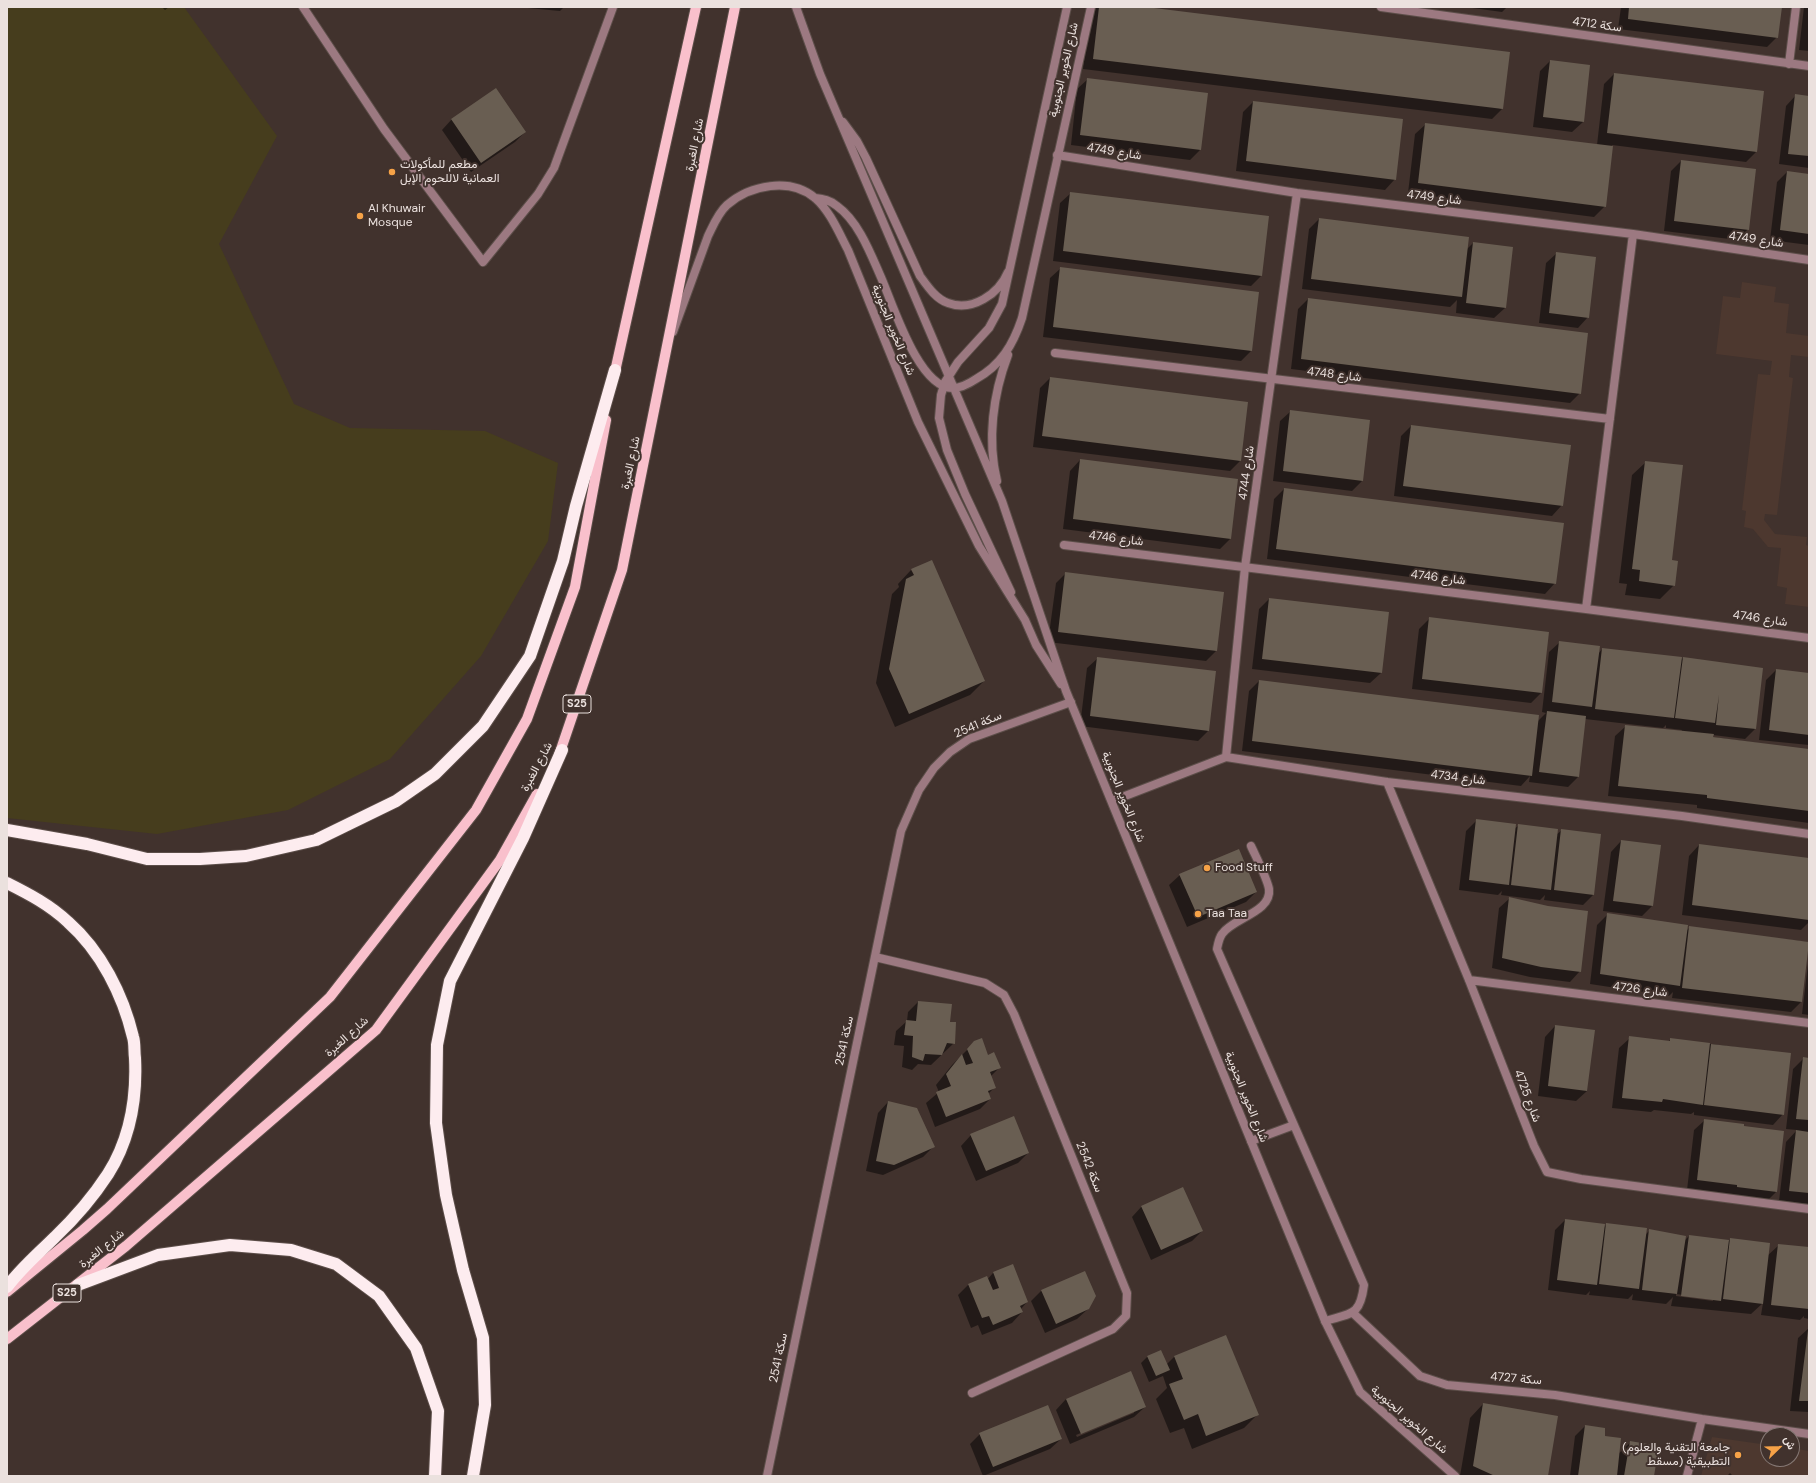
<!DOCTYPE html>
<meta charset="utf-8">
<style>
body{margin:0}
#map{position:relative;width:1816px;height:1483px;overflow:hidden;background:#41322d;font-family:"DM Sans",Vazirmatn,sans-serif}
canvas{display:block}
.frame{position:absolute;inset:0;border:8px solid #ebe1de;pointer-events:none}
.north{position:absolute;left:1760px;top:1427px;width:40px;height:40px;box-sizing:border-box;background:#41322d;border:1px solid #857874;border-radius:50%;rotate:67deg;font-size:11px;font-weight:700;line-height:16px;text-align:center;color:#ebe1de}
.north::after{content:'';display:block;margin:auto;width:14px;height:18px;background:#f6a247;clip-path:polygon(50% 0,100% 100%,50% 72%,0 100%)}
</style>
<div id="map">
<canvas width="1816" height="1483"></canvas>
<div class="frame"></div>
<div class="north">ش</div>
</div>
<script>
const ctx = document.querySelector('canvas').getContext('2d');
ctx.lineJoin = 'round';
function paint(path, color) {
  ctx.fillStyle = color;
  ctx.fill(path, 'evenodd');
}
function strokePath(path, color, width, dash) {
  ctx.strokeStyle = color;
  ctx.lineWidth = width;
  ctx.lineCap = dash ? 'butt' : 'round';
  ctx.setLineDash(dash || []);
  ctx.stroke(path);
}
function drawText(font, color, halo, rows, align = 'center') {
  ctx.font = font + ' "DM Sans",Vazirmatn,sans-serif';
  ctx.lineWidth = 4;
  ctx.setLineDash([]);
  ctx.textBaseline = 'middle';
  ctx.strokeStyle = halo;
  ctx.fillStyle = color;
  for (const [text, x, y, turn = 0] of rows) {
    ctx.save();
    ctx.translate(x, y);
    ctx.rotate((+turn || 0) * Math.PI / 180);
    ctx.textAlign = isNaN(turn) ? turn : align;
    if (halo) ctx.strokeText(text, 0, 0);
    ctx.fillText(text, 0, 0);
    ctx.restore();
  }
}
const built = new Path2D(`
 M1742 282 1776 287 1774 302 1789 304 1786 333 1809 336V359V357L1791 355 1789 377 1793 378 1777 515 1765 514 1764 520 1775 534 1807 537 1806 545 1809 546V607L1785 604 1787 588 1777 586 1781 548 1768 547 1753 529 1744 527 1746 511 1742 510 1758 374 1770 375 1772 361 1716 354 1723 296 1740 298Z
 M1712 1437 1768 1445V1459H1792V1448L1809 1451V1476H1701Z`);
const sand = new Path2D(`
 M7 7H184L277 136 219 244 294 404 350 428 485 431 558 463 548 541 481 656 390 759 288 810 157 834 7 818Z`);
const shadow = new Path2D(`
 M162 7H169L165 10Z
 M517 7H564L560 11Z
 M1096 7H1138L1502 109 1492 119 1083 69 1090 13Z
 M1465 7H1507L1502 12Z
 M1621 7H1781L1777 37 1767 47 1618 29Z
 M1804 7H1809V51L1799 50Z
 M1550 61 1583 122 1572 132 1533 127 1540 71Z
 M1614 74 1756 152 1746 162 1612 145 1605 206 1594 217 1408 193 1415 134 1426 124 1597 145 1604 84Z
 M1088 79 1200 150 1190 160 1071 145 1077 89Z
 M1796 95 1809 97V168L1779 164 1786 106Z
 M1253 102 1395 179 1385 190 1236 171 1243 112Z
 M452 119 525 132 515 142 471 172 442 130Z
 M1681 161 1748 229 1738 240 1664 231 1671 171Z
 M1787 172 1809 175V245L1770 240 1777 182Z
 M1071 193 1261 276 1251 286 1053 261 1060 203Z
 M1319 219 1466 250 1473 243 1505 308 1494 318 1456 313 1457 300 1450 307 1302 289 1309 229Z
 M1557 253 1588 317 1578 328 1539 323 1546 263Z
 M1061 268 1251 351 1241 361 1043 337 1050 278Z
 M1308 299 1580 393 1570 403 1291 369 1298 309Z
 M1050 378 1240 461 1230 471 1033 447 1040 388Z
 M1291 411 1362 481 1352 491 1273 481 1280 421Z
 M1411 426 1562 505 1552 516 1394 496 1401 436Z
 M1080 460 1231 538 1220 549 1063 529 1070 471Z
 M1646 462 1671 561 1674 585 1660 599 1625 595 1627 584 1619 583 1632 475Z
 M1284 489 1555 583 1545 594 1267 559 1274 499Z
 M911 570 984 681 970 695 895 727 876 683 892 594 899 587 898 584Z
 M1066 573 1216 651 1206 661 1048 642 1056 583Z
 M1269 599 1388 613 1381 673 1370 683 1252 669 1259 609Z
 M1429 619 1548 633 1541 693 1531 703 1412 689 1419 629Z
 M1560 642 1598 654 1602 649 1680 661 1683 658 1755 729 1745 739 1713 735 1712 737 1809 750V823L1697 808V805L1608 796 1615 736 1626 726 1681 732 1682 730 1666 728V725L1663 728 1585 719 1578 777 1568 787 1529 782 1530 776 1521 786 1242 751 1249 691 1259 681 1538 721 1546 713 1542 712 1549 652Z
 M1098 658 1208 731 1198 741 1080 726 1087 668Z
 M1776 670 1809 674V745L1759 740 1766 680Z
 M1477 820 1514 829 1518 826 1556 835 1562 830 1593 895 1583 905 1544 900 1545 895 1540 900 1501 895 1502 891 1498 895 1459 890 1466 831Z
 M1621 841 1652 906 1642 916 1603 911 1611 852Z
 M1699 845 1809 859V922L1801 930 1682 915 1689 856Z
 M1180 875 1256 892 1246 902 1187 927 1169 885Z
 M1510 898 1580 971 1570 982 1530 977 1492 968 1499 908Z
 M1608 914 1686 931 1689 928 1808 942 1801 1002 1791 1012 1672 998 1673 992 1669 996 1590 984 1597 925Z
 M1809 955V1015L1802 1014Z
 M918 1002 951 1005 949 1023 954 1043 931 1065 918 1064 912 1070 902 1067 904 1046 894 1045 896 1031 907 1021 908 1012Z
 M1555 1026 1587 1091 1576 1101 1538 1096 1545 1037Z
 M1630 1038 1668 1042 1671 1039 1790 1054 1783 1114 1773 1125 1694 1115V1112L1691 1114 1654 1110 1651 1112 1612 1108 1619 1048Z
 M975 1042 999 1068 990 1077 994 1088 988 1094 990 1099 980 1109 935 1127 926 1103 939 1092 936 1085 952 1065Z
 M1804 1058 1809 1059V1204L1779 1201 1786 1142 1797 1130 1786 1129 1793 1069Z
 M888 1102 933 1147 923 1157 883 1175 866 1171 878 1113Z
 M1705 1120 1776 1192 1766 1202 1687 1190 1694 1130Z
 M971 1135 1028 1153 1018 1163 976 1181 961 1146Z
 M1142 1206 1202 1231 1192 1241 1151 1260 1132 1217Z
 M1565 1220 1603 1228 1607 1224 1645 1235 1650 1230 1684 1241 1689 1236 1729 1241 1730 1239 1767 1256 1779 1245 1809 1248V1319L1804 1318V1316L1800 1320 1761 1315 1763 1303 1751 1314 1671 1306 1673 1297 1666 1304 1632 1300 1633 1294 1628 1299 1589 1295 1590 1291 1586 1295 1548 1290 1555 1230ZM1676 1294 1713 1299V1301L1676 1296Z
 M1012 1265 1027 1302 1021 1309 1022 1312 1012 1323 982 1335 978 1325 971 1328 958 1295 968 1285 986 1277 987 1280 993 1273Z
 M1041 1291 1088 1309 1077 1319 1045 1333 1031 1301Z
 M1809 1328V1412L1790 1411 1798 1338Z
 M1226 1336 1258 1414 1244 1428 1192 1449 1184 1428 1170 1433 1156 1399 1167 1388 1163 1376 1149 1382 1141 1363 1148 1356 1166 1365 1174 1357Z
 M1066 1399 1145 1407 1134 1417 1070 1444 1056 1410ZM1134 1411V1413L1077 1437 1076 1435Z
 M1483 1404 1547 1476H1460L1470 1418Z
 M1585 1426 1618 1454 1631 1442 1653 1476H1570L1575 1436Z
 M980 1434 1061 1439 1050 1449 983 1476 970 1444Z
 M1730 1473 1733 1476H1727Z`);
const building = new Path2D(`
 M1099 7H1146L1510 52 1503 109 1093 59Z
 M1629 7H1782L1778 38 1628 19Z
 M1550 60 1590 65 1584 122 1543 117Z
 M1614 73 1764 91 1757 152 1607 133Z
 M1087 78 1208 93 1201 150 1080 135Z
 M496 88 526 132 481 163 451 119Z
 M1795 94 1809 96V156L1788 154Z
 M1253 101 1403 119 1396 180 1246 161Z
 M1425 123 1613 146 1606 207 1418 183Z
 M1681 160 1756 169 1749 230 1674 221Z
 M1787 171 1809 174V234L1780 230Z
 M1070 192 1269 216 1262 276 1063 251Z
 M1319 218 1469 237 1462 297 1311 279Z
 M1473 242 1513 247 1506 308 1466 303Z
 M1556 252 1596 257 1589 318 1549 313Z
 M1060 267 1259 292 1252 351 1053 327Z
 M1308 298 1588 333 1581 394 1301 359Z
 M1050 377 1248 402 1241 461 1042 436Z
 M1290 410 1370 420 1363 481 1283 471Z
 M1411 425 1571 445 1563 506 1403 486Z
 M1080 459 1238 479 1231 539 1073 519Z
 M1645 461 1683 465 1672 560 1678 561 1675 586 1639 581 1640 570 1632 569Z
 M1284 488 1564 523 1556 584 1276 549Z
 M932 560 985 681 909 714 889 669 906 579 914 575 911 569Z
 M1065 572 1224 592 1217 651 1058 632Z
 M1269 598 1389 612 1382 673 1262 659Z
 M1429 617 1549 632 1542 693 1422 679Z
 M1559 641 1600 646 1592 707 1552 702Z
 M1602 648 1682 657 1674 718 1595 709Z
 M1097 657 1216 671 1209 731 1090 716Z
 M1683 657 1763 668 1756 729 1716 725 1719 695 1715 723 1675 718Z
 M1776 669 1809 673V735L1769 730Z
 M1259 680 1539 715 1532 776 1252 741Z
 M1547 711 1586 716 1579 777 1539 772Z
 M1625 725 1714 734 1713 737 1809 749V811L1707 798V795L1618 786Z
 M1476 819 1516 824 1509 885 1469 880Z
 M1518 824 1558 829 1551 890 1511 885Z
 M1561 829 1601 834 1594 895 1554 890Z
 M1621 840 1661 845 1653 906 1613 901Z
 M1699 844 1809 858V920L1692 905Z
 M1239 849 1257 892 1198 917 1179 874Z
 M1509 897 1548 906 1588 911 1581 972 1541 967 1502 958Z
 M1607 913 1688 925 1680 986 1600 974Z
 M1689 926 1809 942 1802 1002 1682 988Z
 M918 1001 952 1004 950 1022H956L955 1044 947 1043 942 1055 925 1054 923 1061 912 1057 913 1036 904 1035 906 1020 916 1021Z
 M1555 1025 1595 1030 1587 1091 1548 1086Z
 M1629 1036 1670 1041V1038L1710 1043 1703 1105 1663 1099 1662 1102 1622 1098Z
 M982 1038 988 1055 994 1052 1001 1068 990 1072 996 1088 988 1091 991 1099 946 1117 936 1092 951 1086 946 1074 962 1054 966 1065 973 1063 967 1049 974 1041Z
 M1711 1044 1791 1053 1784 1115 1704 1105Z
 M1803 1057 1809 1058V1120L1796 1119Z
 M888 1101 917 1108 935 1147 894 1165 876 1161Z
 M1014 1116 1029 1153 986 1171 970 1134Z
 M1704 1119 1744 1124V1126L1784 1131 1777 1192 1737 1187V1185L1697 1180Z
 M1796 1130 1809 1132V1193L1789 1191Z
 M1183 1187 1203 1231 1161 1250 1141 1206Z
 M1565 1219 1605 1224 1597 1285 1557 1280Z
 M1606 1223 1647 1228 1639 1289 1599 1284Z
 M1649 1229 1686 1236 1677 1294 1642 1290Z
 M1689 1235 1729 1240 1721 1301 1681 1296Z
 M1730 1238 1770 1243 1763 1304 1723 1299Z
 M1778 1244 1809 1247V1309L1771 1305Z
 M1013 1264 1028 1302 1020 1306 1023 1312 993 1325 989 1316 982 1318 968 1284 987 1276 993 1290 999 1288 993 1272Z
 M1085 1271 1096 1296 1089 1309 1056 1324 1041 1290Z
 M1808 1330H1809V1401H1799Z
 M1226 1335 1259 1415 1206 1436 1198 1414 1184 1420 1169 1384 1183 1379 1174 1356Z
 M1161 1350 1170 1370 1156 1376 1147 1356Z
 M1131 1371 1146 1407 1081 1434 1066 1399Z
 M1483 1403 1558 1416 1548 1476H1495L1473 1466Z
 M1048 1405 1062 1439 993 1467 979 1433Z
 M1585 1425 1605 1428V1436L1621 1438 1617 1476H1578Z
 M1630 1441 1659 1446 1654 1476H1624Z`);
const minor = new Path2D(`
 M303 7 384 129 483 262 538 194 554 168 613 7
 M1381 7 1809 66
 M1789 64 1796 7
 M1057 155 1297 193 1633 234 1809 260
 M1055 353 1610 419
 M1064 545 1586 609 1809 638
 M1586 609 1633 234
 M1226 757 1245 567 1297 193
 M1387 782 1469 980 1534 1146 1547 1172 1581 1179 1809 1209
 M1112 801 1226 757 1387 782 1682 816 1809 834
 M1251 846C1256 857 1267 878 1269 889 1272 912 1233 918 1222 934 1219 938 1218 944 1217 949L1364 1285C1360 1316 1352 1313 1325 1321
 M875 957 985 983 1004 995 1014 1014 1127 1293 1126 1316 1113 1329 972 1393
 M1469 980 1809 1023
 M1251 1141 1294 1125
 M1353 1313 1420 1376 1447 1385 1555 1395 1702 1419 1809 1434
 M767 1476 901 831 919 790 934 768 950 752 969 739 1071 702
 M1687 1476 1702 1419`);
const tertiary = new Path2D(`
 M796 7 820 74 1002 501 1066 691 1325 1321 1360 1392 1455 1476
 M843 122 857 141 866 158 920 276C928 287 936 299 948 303 972 312 999 294 1008 272
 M815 198C823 199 830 200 837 206 858 221 870 252 880 275 892 301 918 389 953 388 960 388 970 383 976 379 1001 365 1013 345 1022 318L1091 7
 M673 332 708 236C713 226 718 213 727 205 750 185 790 177 815 198 830 211 839 233 848 250L918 422 945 477 979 546 1025 620 1036 645 1061 684
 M997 481C987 440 993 394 1008 355
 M1011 592 965 494 947 450 939 418 941 395 945 382 958 362 989 328 1002 304 1067 7`);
const primary = new Path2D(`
 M614 376 696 7
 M559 755 622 570 735 7
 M7 1292 83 1230 107 1209 330 997 476 810 527 719 575 587 606 420
 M7 1339 126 1246 376 1030 500 860 537 794`);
const motorway = new Path2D(`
 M7 830 87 844 147 859H200L246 856 316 840 396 801 435 774 483 726 530 656 563 561 576 506 615 370
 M7 883C29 894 50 905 68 922 101 951 123 995 133 1037 135 1043 134 1051 135 1058 137 1099 130 1139 108 1174 93 1197 75 1218 55 1237 39 1253 21 1268 7 1287
 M78 1285 158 1255 230 1245 291 1250 336 1264 379 1296 416 1348 438 1411 435 1476
 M473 1476 485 1405 483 1338 463 1270 446 1195 436 1123 437 1045 450 981 523 838 562 750`);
const markers = [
 [392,172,4,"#f6a247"],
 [360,216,4,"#f6a247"],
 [1207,868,4,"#f6a247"],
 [1198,914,4,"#f6a247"],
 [1738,1455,4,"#f6a247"]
];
const shields = [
 [577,704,28],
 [67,1293,28]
];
const shieldNames = [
 ["S25",577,704],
 ["S25",67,1293]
];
const streetNames = [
 ["سكة 4712",1597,25,8],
 ["شارع الخوير الجنوبية",1064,70,-77],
 ["شارع الغبرة",695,145,-79],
 ["4749 شارع",1114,152,9],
 ["4749 شارع",1434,198,7],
 ["4749 شارع",1756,240,8],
 ["شارع الخوير الجنوبية",893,330,68],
 ["4748 شارع",1334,375,7],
 ["شارع الغبرة",631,463,-78],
 ["4744 شارع",1247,473,-82],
 ["4746 شارع",1116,539,7],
 ["4746 شارع",1438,578,7],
 ["4746 شارع",1760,619,8],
 ["سكة 2541",978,725,-23],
 ["شارع الغبرة",537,767,-62],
 ["4734 شارع",1458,778,7],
 ["شارع الخوير الجنوبية",1123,797,68],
 ["4726 شارع",1640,990,7],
 ["شارع الغبرة",347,1037,-42],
 ["سكة 2541",845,1041,-78],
 ["4725 شارع",1527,1096,69],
 ["شارع الخوير الجنوبية",1246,1097,68],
 ["سكة 2542",1089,1167,68],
 ["شارع الغبرة",102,1249,-39],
 ["سكة 2541",779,1358,-78],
 ["سكة 4727",1516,1379,5],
 ["شارع الخوير الجنوبية",1409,1420,41]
];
const poiNames = [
 ["مطعم للمأكولات",400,165],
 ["العمانية لاللحوم الإبل",400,179],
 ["Al Khuwair",368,209],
 ["Mosque",368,223],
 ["Food Stuff",1215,868],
 ["Taa Taa",1206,914],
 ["(جامعة التقنية والعلوم",1730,1448,"right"],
 ["التطبيقية (مسقط",1730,1462,"right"]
];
paint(built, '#4d382f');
paint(sand, '#463d1d');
paint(shadow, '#0007');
paint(building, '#695e52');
strokePath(minor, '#5c4e49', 10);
strokePath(tertiary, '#5c4e49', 10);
strokePath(primary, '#5c4e49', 12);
strokePath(motorway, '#5c4e49', 14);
strokePath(minor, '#9c7981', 8);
strokePath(tertiary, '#9c7981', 8);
strokePath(primary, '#f9c0cc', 10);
strokePath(motorway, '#fdecef', 12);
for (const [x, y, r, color] of markers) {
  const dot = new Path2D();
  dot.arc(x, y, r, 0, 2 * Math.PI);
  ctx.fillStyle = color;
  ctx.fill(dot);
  strokePath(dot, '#41322d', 1.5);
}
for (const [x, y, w] of shields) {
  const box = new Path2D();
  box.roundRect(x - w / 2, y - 9, w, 18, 3);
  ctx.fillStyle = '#41322d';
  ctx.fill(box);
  strokePath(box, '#ebe1de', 1);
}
drawText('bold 11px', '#ebe1de', null, shieldNames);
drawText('12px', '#ebe1de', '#41322d', streetNames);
drawText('12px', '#ebe1de', '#41322d', poiNames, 'left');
</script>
